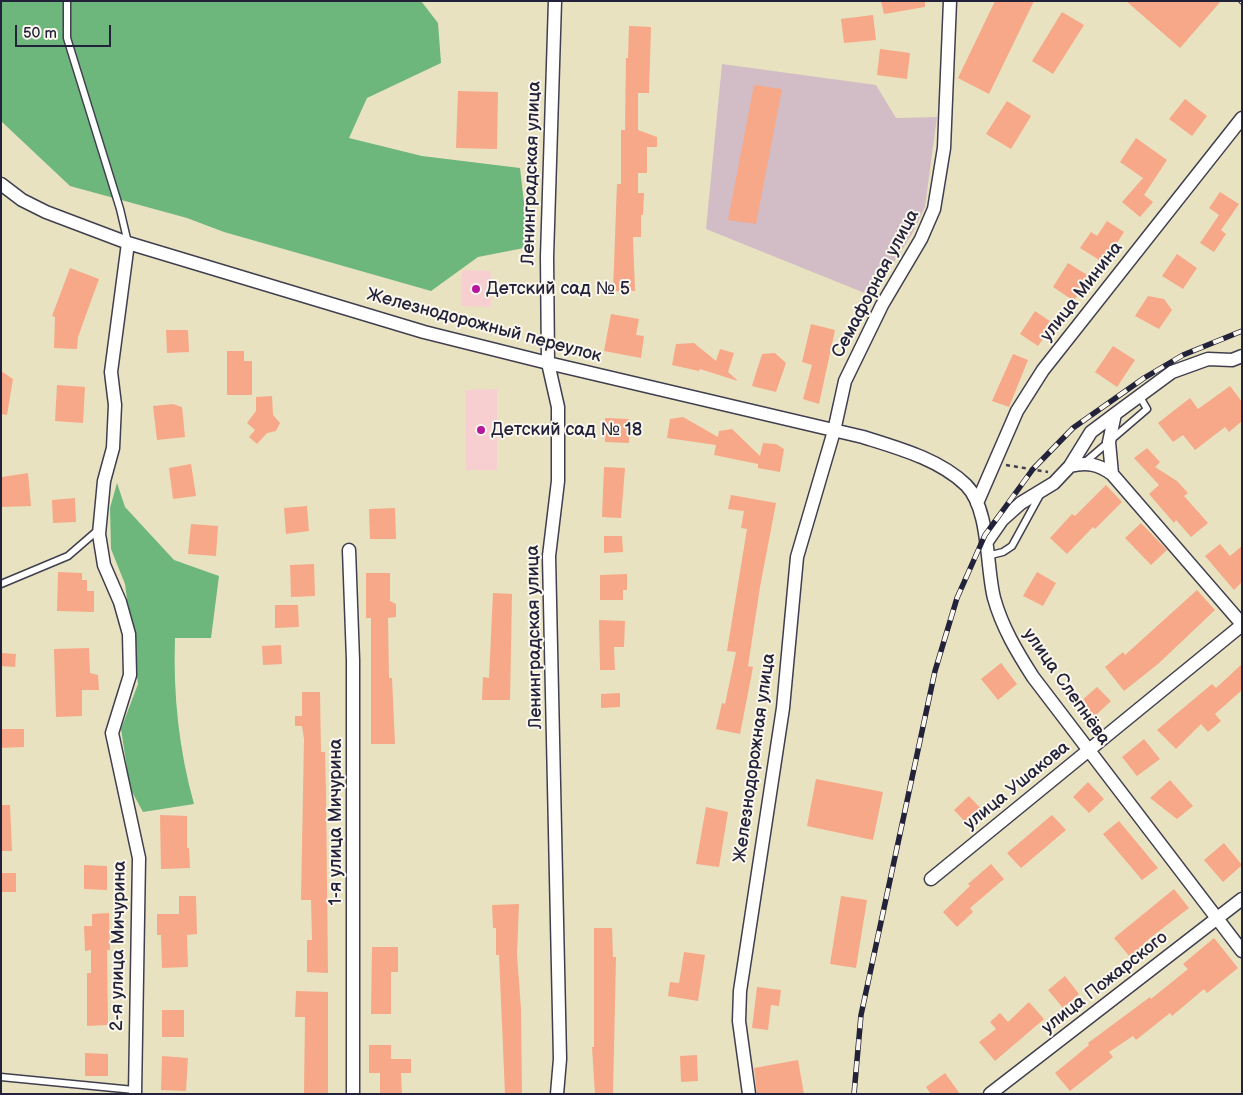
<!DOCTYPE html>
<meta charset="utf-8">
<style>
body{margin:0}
#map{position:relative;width:1243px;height:1095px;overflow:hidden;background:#e9e2c0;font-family:"Balsamiq Sans",sans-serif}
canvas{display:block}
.frame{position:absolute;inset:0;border:2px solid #22223b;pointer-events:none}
.scale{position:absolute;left:15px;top:25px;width:96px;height:22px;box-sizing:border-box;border:2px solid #22223b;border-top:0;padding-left:6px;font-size:15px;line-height:18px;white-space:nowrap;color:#22223b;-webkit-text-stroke:4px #fbf7ec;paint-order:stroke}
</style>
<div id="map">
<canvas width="1243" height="1095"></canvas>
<div class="frame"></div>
<div class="scale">50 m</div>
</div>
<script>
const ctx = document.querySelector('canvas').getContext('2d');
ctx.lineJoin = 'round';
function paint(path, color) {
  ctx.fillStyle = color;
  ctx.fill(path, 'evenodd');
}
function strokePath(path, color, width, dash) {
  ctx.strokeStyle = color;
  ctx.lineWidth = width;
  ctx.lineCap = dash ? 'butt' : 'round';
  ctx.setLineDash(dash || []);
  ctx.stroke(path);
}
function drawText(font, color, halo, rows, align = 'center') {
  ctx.font = font + ' "Balsamiq Sans",sans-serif';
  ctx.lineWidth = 4;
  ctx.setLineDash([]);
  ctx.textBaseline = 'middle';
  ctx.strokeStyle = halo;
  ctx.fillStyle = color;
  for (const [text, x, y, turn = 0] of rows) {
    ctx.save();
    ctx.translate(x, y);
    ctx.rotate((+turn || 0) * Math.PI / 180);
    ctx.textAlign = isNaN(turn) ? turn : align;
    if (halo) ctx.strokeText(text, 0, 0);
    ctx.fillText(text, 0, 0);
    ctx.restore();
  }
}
const built = new Path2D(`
 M462 270 491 271V307L461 306Z
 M497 389V470H466L465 390Z`);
const industrial = new Path2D(`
 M722 64 876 85 896 118 937 117 925 207 912 234 894 262 867 294 706 229Z`);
const forest = new Path2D(`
 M1 1H421L438 23 441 63 367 98 349 138 422 156 520 168 529 247 478 257 431 291 224 232 187 218 70 186 1 121Z
 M117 483 125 507 174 560 219 576 211 638H175C173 695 179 750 194 804L143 812 130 788 121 729 138 684 125 584 111 549 110 508Z`);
const building = new Path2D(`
 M881 1H925V7L884 14Z
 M995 1H1034L989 94 958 78Z
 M1126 1H1221L1180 48Z
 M1062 12 1084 25 1053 74 1032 61Z
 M873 15 876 40 844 43 841 19Z
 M629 26 651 27 649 93H638V130L657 137V147H647V173H638V193H644L643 215H641V237H633L635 291H613L617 184H621V130H625L626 58H628Z
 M880 49 910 53 907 79 877 75Z
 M754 85 782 89 756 224 728 220Z
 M458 91 498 92 497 149 456 148Z
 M1185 99 1207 116 1192 136 1169 119Z
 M1007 101 1031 116 1011 149 986 134Z
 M1136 138 1167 160 1144 195 1153 202 1140 217 1122 202 1143 178 1120 162Z
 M1220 192 1239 204 1221 230 1226 234 1214 252 1200 243 1219 215 1209 208Z
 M1107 221 1124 232 1104 263 1080 248 1091 232 1097 236Z
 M1177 254 1197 268 1183 289 1162 276Z
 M1068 263 1089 276 1074 301 1053 287Z
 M70 268 99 279 78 337 77 349 54 348 55 317 52 316Z
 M1148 296 1164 299 1172 310 1159 329 1135 316Z
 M1035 311 1054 324 1038 346 1020 334Z
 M611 314 639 319 636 335 644 336 641 358 604 351Z
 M811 324 835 330 819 404 803 399 812 365 802 362Z
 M166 330H188L189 352 167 353Z
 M694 343 716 361 720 349 734 353 728 372 738 381 700 369 699 371 672 365 676 344Z
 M1113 346 1135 360 1117 387 1095 372Z
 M227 351H244V361H252V395H227Z
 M775 353 786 363 776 392 752 386 762 354Z
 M1013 354 1028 360 1009 407 992 401Z
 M1 371 13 379 7 415 1 414Z
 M57 385 85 387 83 423 55 421Z
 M1230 386 1242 402V421L1229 432 1225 427 1195 450 1183 435 1173 442 1158 423 1190 398 1198 409Z
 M272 396 273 415 280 423 276 431 267 433 257 444 249 437 255 430 247 423 256 411V397Z
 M173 404 182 407 185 437 157 440 153 406Z
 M683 417 718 437 719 431 732 429 760 456 763 443 776 444 784 449 780 472 758 468V464L714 455 716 445 667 438 670 419Z
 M605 418 629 419V443L605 442Z
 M1147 448 1160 462 1155 467 1177 481 1188 493 1184 496 1208 523 1191 537 1176 520 1174 523 1149 494 1159 485 1134 458Z
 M191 464 196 496 173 499 169 468Z
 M604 467 625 468 621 518 602 517Z
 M28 473 31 506 1 507 2 477Z
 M1106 485 1122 502 1095 529 1093 527 1067 554 1050 538 1072 514 1075 516Z
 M731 495 776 503 760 587 748 666 753 667 740 734 716 729 722 703 725 704 736 652 727 651 747 529 741 528 744 511 728 509Z
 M75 498 76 522 53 523 52 500Z
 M307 506 309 531 286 534 284 508Z
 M395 508 396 539H370L369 509Z
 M1141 523 1167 550 1151 565 1125 538Z
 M191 524 218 526 216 556 188 554Z
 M604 536H622L623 552 604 553Z
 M1220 544 1230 556 1242 546V582L1234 590 1205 556Z
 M314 564 315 596 291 597 290 565Z
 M58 572 82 573V580H87V591H94V612L57 611Z
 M1037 572 1056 583 1043 606 1023 596Z
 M366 573H390V601L396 604V617L388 618 389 678H392L395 744H371V618H366Z
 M627 574V590H623V600H600V575Z
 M1197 590 1215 610 1158 664 1124 691 1105 667 1123 652 1125 655Z
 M493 593 512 594 510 700H482L483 677 489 678Z
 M275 605H298L299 627 275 628Z
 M599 620 625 621 624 647H614L615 670H600Z
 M281 645 282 664 263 665 262 646Z
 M89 648 90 673 98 675 99 690H82V716L56 717 54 649Z
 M1 653 16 654 15 667 1 666Z
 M1001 663 1017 684 998 700 981 679Z
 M1242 664V690L1215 714 1221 721 1208 732 1201 724 1176 749 1157 730 1212 684 1216 688Z
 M1097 687 1111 701 1095 716 1081 701Z
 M302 692H320L321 752H325L326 793 328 973 307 972V940H312L311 900H301L304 739 302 726H295V716H302Z
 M620 693V707L601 708V694Z
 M1 729H24V747L1 748Z
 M1144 739 1160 759 1137 776 1122 757Z
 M816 779 883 792 873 840 807 826Z
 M1170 780 1193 806 1177 819 1150 798Z
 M1088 782 1104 799 1089 813 1073 797Z
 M969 796 986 814 971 828 954 810Z
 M1 805H10L12 851H1Z
 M706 807 728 812 719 867 696 864Z
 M160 815 187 816V848H189L190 868 161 869Z
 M1052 815 1066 830 1021 868 1007 853Z
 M1119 821 1158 868 1142 880 1103 834Z
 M1224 843 1242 865 1223 882 1204 860Z
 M991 864 1004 879 970 908 973 912 957 927 943 912 970 886 968 884Z
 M84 865 107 866V890L84 889Z
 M1 873H16V892H1Z
 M1174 889 1189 908 1150 938 1130 957 1114 938Z
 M179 896H196L197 934 187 935 188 967 162 968 161 935H157V914H179Z
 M841 896 867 900 856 968 830 964Z
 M519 904 517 955 521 1009 522 1094H505L499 955H496V928H493L492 905Z
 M109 913 110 950H107L108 1025 87 1026V973H91V950L85 951 84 926H92V914Z
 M594 928H612L613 957H616L613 1094H595L592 1047H594Z
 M1214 938 1238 968 1207 993 1204 989 1172 1016 1170 1013 1136 1040 1133 1036 1109 1052 1113 1057 1070 1091 1055 1073 1089 1045 1088 1043 1150 997 1151 999 1188 969 1183 964Z
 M372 947H398V972H391V1014H371Z
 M684 952 705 955 698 1001 668 996 670 982 679 983Z
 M1065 976 1079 994 1063 1008 1048 990Z
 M757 987 781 990 779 1006 771 1005 768 1030 752 1028Z
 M296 991 328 992V1094H304L305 1017H295Z
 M1029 1002 1044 1019 995 1061 979 1042 996 1029 990 1022 1000 1013 1008 1022Z
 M162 1010H184V1037H162Z
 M369 1045H391V1059H411V1073H401L402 1094H380V1073H369Z
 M85 1053 108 1054V1076H85Z
 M697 1055 698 1081 681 1082 680 1056Z
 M162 1056 188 1058 186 1091 161 1090Z
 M798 1060 804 1094H757L754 1068Z
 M945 1073 960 1094H931L926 1087Z`);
const path = new Path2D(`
 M1006 465 1048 472`);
const lane = new Path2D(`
 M67 1V38L120 209 128 243
 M1084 463 1147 409 1140 397
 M987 556 1003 552 1012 546 1041 493
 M1 584 68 556 98 530
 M1 1077 134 1090`);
const street = new Path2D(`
 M555 1 547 257 548 363 558 407V481L549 556 560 1059 557 1094
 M1 184 22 200 46 212 128 243 424 332 548 363 863 437C898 448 939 459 966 485 990 509 986 567 994 598 1002 627 1017 652 1033 677L1242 951
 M128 243 111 372 115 405 113 448 104 481 99 534 104 565 120 602 129 634 130 675 112 733 139 858 135 1094
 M1115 414 1109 442 1112 474 1242 624
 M1070 466C1087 462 1098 464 1112 474
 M977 503 1017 411 1043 370 1242 118
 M986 543 1002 520 1021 503 1054 483 1070 466 1091 432 1115 414 1172 372 1208 359 1232 360 1242 356
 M349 550 353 660V1094
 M931 879 1242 625
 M749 1094 739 1021 740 991 783 708 797 557 834 431 845 381 882 305 921 239 934 209 944 148 950 1
 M990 1094 1242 899`);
const rail = new Path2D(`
 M1241 1 1242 2
 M854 1094 861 1015 935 671 957 598 985 535 1033 469 1073 428 1144 378 1183 355 1242 331`);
const markers = [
 [476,289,5,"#b5179e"],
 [481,430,5,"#b5179e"]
];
const streetNames = [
 ["Ленинградская улица",532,173,-88],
 ["Семафорная улица",876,284,-62],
 ["улица Минина",1082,292,-52],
 ["Железнодорожный переулок",484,326,15],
 ["Ленинградская улица",535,637,-91],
 ["улица Слепнёва",1066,687,55],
 ["Железнодорожная улица",755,758,-82],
 ["улица Ушакова",1017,786,-39],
 ["1-я улица Мичурина",336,822,-90],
 ["2-я улица Мичурина",119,946,-89],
 ["улица Пожарского",1105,983,-38]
];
const poiNames = [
 ["Детский сад № 5",486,289],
 ["Детский сад № 18",491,430]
];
paint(built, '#f7cfd1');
paint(industrial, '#d2bdc6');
paint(forest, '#6db67c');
paint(building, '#f6a888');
strokePath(lane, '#403f4f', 9);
strokePath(street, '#403f4f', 15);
strokePath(path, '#403f4f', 2.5, [4, 4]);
strokePath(lane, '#fff', 6);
strokePath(street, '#fff', 12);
strokePath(rail, '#22223b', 5.5);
strokePath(rail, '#fbf7ec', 4, [11]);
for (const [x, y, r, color] of markers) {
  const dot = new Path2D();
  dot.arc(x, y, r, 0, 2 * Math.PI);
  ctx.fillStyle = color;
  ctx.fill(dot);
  strokePath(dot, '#fbf7ec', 2);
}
drawText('18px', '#22223b', '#fbf7ec', streetNames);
drawText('18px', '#22223b', '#fbf7ec', poiNames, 'left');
</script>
